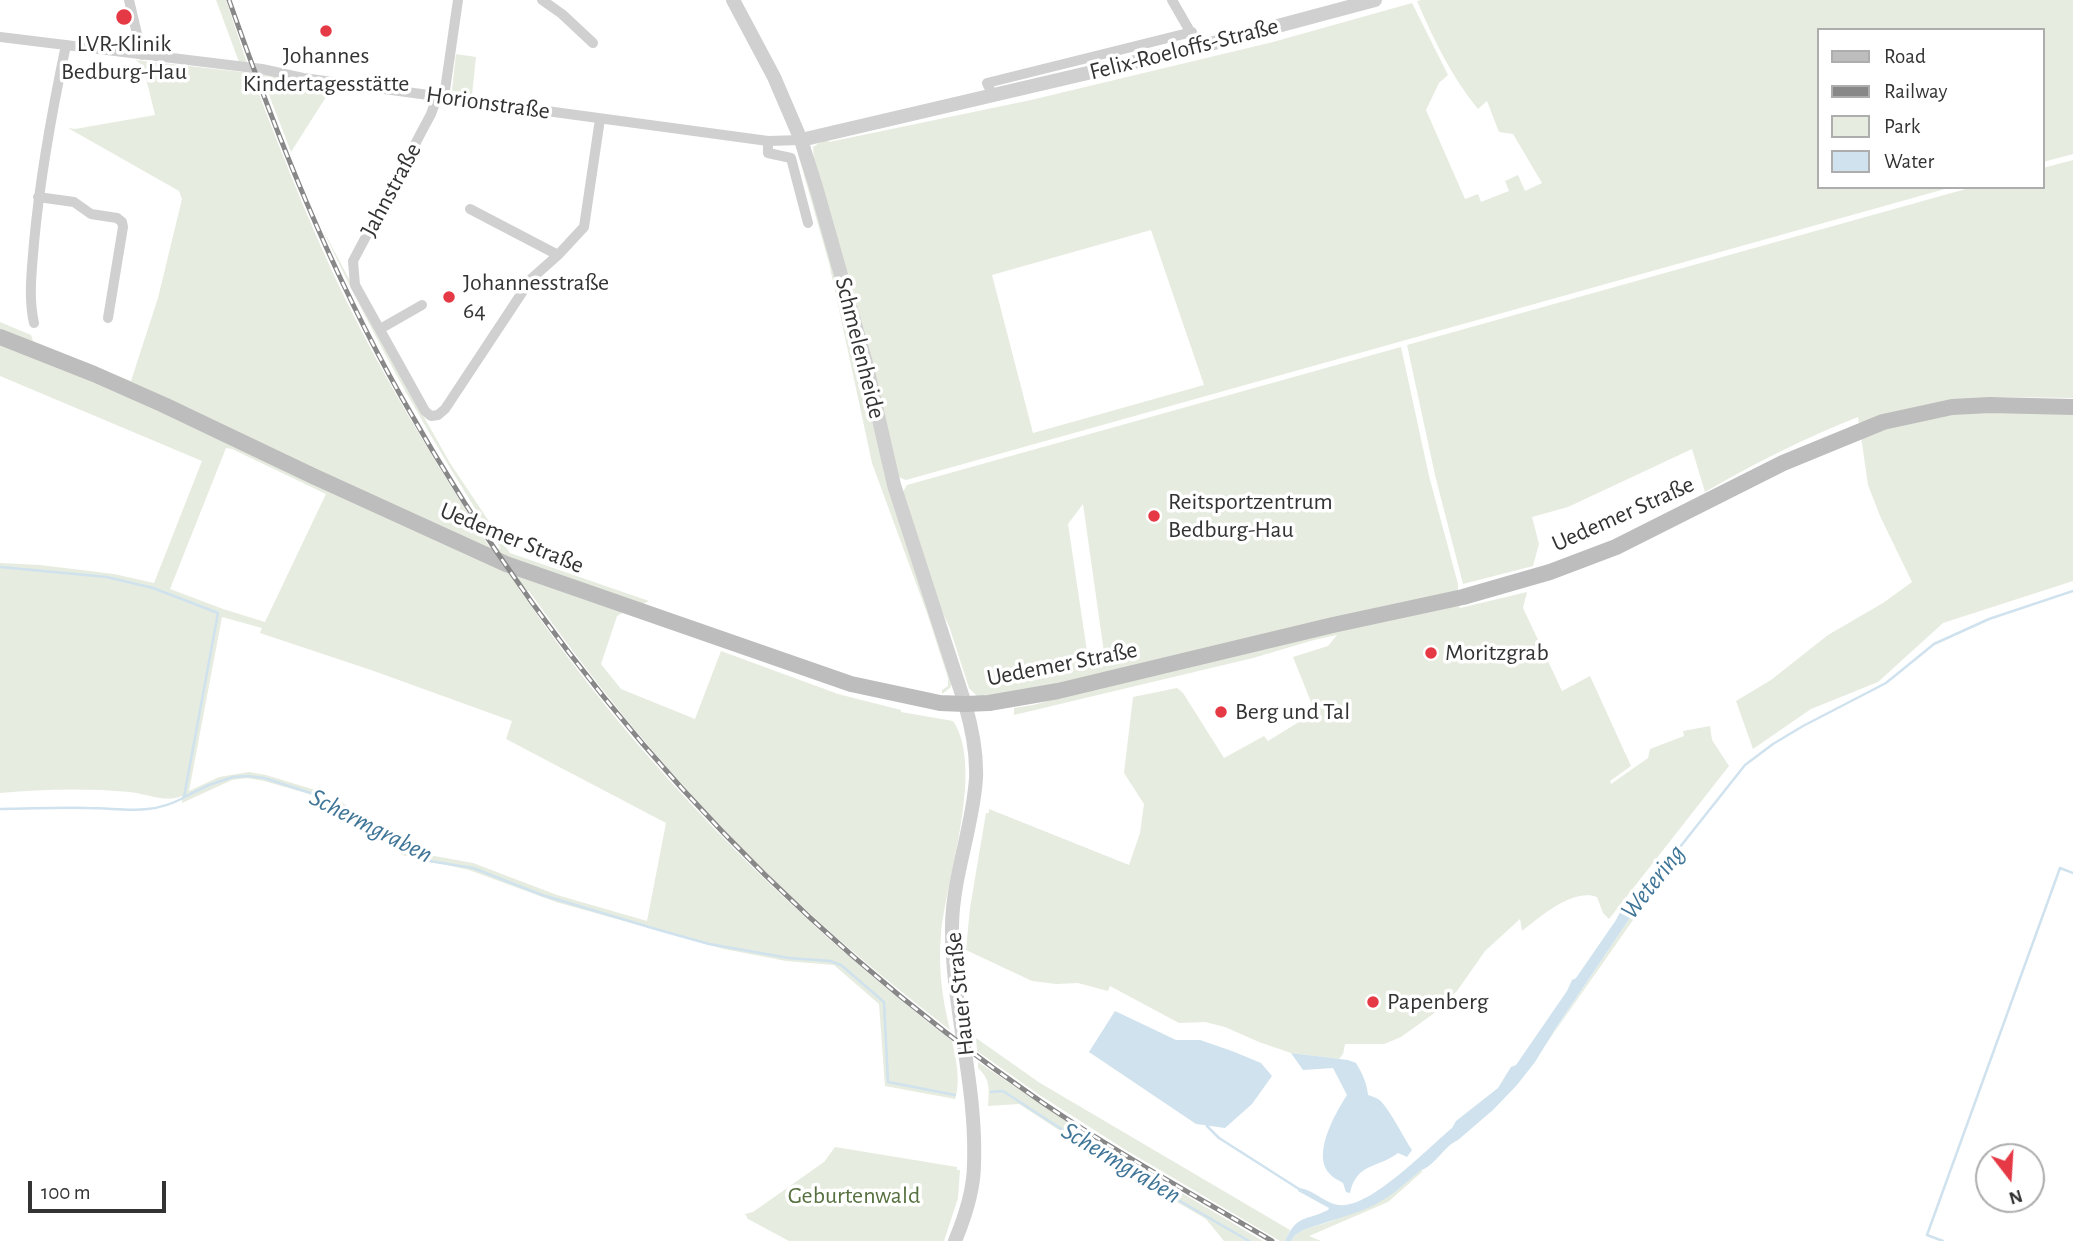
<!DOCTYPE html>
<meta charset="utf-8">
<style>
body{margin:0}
#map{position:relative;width:2073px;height:1241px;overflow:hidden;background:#fff;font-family:"Alegreya Sans",sans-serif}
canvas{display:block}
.legend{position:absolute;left:1817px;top:28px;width:228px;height:161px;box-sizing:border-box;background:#fff;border:2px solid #adadad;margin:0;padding:9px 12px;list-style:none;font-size:21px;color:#333}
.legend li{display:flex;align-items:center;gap:14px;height:35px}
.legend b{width:35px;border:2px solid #adadad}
.north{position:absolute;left:1975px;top:1143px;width:70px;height:70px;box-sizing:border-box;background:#fff;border:2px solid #adadad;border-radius:50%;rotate:163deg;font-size:19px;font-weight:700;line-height:28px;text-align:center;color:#333}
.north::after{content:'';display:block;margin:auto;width:24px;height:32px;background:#e63946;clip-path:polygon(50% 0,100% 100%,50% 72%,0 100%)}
.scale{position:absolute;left:28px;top:1181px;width:138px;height:32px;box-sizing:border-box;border:4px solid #333;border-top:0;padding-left:9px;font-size:21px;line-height:24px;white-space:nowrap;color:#333;-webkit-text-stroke:5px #fff;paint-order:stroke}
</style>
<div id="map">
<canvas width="2073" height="1241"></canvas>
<ul class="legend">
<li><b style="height:9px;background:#bdbdbd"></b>Road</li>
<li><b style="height:9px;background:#888"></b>Railway</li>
<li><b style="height:19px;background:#e6ecdf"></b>Park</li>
<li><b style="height:19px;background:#cfe2ee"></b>Water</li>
</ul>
<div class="north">N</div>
<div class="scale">100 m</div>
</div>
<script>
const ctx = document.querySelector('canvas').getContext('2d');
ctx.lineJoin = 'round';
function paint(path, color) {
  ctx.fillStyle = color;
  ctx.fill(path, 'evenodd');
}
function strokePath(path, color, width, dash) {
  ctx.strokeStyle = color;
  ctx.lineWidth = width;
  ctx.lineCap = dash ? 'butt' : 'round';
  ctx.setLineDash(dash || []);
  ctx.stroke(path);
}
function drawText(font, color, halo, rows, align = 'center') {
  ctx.font = font + ' "Alegreya Sans",sans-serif';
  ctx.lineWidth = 7;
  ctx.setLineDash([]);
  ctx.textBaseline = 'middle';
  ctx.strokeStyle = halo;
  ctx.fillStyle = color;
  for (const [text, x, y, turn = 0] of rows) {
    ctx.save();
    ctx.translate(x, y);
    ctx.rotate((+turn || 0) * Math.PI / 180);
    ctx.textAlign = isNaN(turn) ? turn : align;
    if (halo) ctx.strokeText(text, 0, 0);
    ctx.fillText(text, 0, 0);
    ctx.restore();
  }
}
const green = new Path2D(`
 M216 0H226L247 63 239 62Z
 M1422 0H2073V154L2043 162V30H1819V187H1952L906 480 896 476 814 160 813 147 827 138 829 142 1031 100 1273 42 1412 3 1448 75 1439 83 1426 110 1465 199 1478 194 1481 202 1509 191 1505 181 1518 175 1525 191 1542 183 1513 134 1499 132 1487 101 1478 109C1451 76 1434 40 1417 1ZM1151 230 1204 385 1033 433 992 275Z
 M456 54 476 57 472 95 456 93 452 90Z
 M136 60 251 73C285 163 320 252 364 336 402 408 445 478 489 546L501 549C434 446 374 340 322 228L398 371 450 463 510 553 649 601 639 606 506 559 30 344 0 329V322L31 335 33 341 131 381 158 298 182 199 179 191 68 128 75 129 155 115 143 66Z
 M261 74 333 86 291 152Z
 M798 154 802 156 952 683 950 688 942 694V690L948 686V678L927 613 872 463 829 263Z
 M2073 160V398L2004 397 1957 401 1859 424 1858 417C1805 438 1755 463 1705 492L1692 449 1568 507 1532 517 1539 544 1533 566 1463 584 1435 475 1407 345 1973 187H2043V168Z
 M0 343 120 391 628 610 617 616 601 664 621 689 695 719 721 651 838 694 901 710V712L953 721C985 768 946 879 941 934 938 967 942 998 950 1030 875 972 801 910 735 841 660 764 591 679 529 591L519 589C637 763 786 912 952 1041 956 1059 961 1081 955 1099L885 1086 879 1004 834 965 786 961 724 949 556 902 469 870 402 855 380 836 338 808 313 795 264 781 247 778 232 780 182 803V796C165 803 148 794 130 792 87 788 43 789 0 793V563L40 565 114 574 154 583 202 461 0 376ZM226 448 232 449 326 494 265 622 223 609 170 589ZM222 617 262 628 260 633 371 670 512 721 506 739 666 823 647 921 557 895 473 863 429 855 411 847 341 802 315 790 266 775 249 772 219 777 189 791Z
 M1401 347 1429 476 1458 584V590L1454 594 1013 696 979 698 969 688 949 626 934 596 901 495 907 485ZM1083 504 1105 660 1089 665 1068 524Z
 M2073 410V581L1943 623 1878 682 1811 709 1753 749 1736 701 1771 680 1828 635 1883 603 1912 582 1880 516 1868 485 1861 436 1894 425 1961 412Z
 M1527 592 1523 608 1562 691 1590 676 1631 766 1610 781 1611 784 1648 758 1650 749 1684 736 1683 731 1710 726 1712 740 1729 766 1609 919 1603 913 1597 897C1573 888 1540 917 1522 931L1520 919 1485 951 1457 991 1433 1014 1401 1037 1384 1044H1345L1343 1054 1339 1059 1291 1053 1259 1042 1225 1027 1205 1022 1179 1023 1110 986 1108 991 1078 983 1056 984 1032 981 966 950 970 908 986 813H989V809L1129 865 1140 833 1144 804 1124 773 1133 697 1177 688 1183 693 1224 758 1264 736 1268 741 1315 712 1293 657 1328 646 1337 635 1314 640 1253 658 1014 715V708L1033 705 1149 673 1457 603 1460 608Z
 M1638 906 1640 910 1539 1054Z
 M976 1038 1040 1083 1290 1230 1285 1241H1280L1124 1149 1038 1094 977 1051Z
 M978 1062 1114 1153 1263 1241H1224L1206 1219 1108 1162 1019 1104 988 1106C989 1090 991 1080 978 1068Z
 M835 1147 957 1167V1170H960L958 1198 944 1241H789L748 1219 745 1214 753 1212 824 1162Z
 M1420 1171H1423L1388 1202 1309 1236 1321 1241H1291L1295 1235 1303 1230 1332 1221 1394 1193Z`);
const water = new Path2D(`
 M1633 897 1638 906 1556 1028 1535 1062 1517 1085 1493 1110 1458 1140C1443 1147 1437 1164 1420 1171L1394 1193 1376 1204 1361 1211 1303 1230 1295 1235 1291 1241H1285C1297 1214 1306 1221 1328 1210L1329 1208 1298 1191 1299 1188C1316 1190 1327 1207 1345 1205 1376 1202 1427 1149 1452 1128L1456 1121 1498 1088 1511 1067 1516 1065 1567 991 1572 980 1576 978 1616 920 1622 908Z
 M1115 1011 1176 1040H1200L1232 1051 1261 1063 1272 1076 1252 1104 1225 1128 1196 1124 1089 1052Z
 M1291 1053 1348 1060 1356 1063C1362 1073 1367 1083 1368 1095 1371 1096 1375 1097 1378 1099 1387 1104 1405 1140 1412 1150L1407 1157 1398 1153C1377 1169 1357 1162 1350 1193L1346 1192 1343 1183C1336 1179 1330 1176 1326 1169 1315 1149 1336 1112 1347 1095L1333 1068 1303 1070Z`);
const stream = new Path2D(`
 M0 567 107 577 153 588 218 613 184 797 209 785 233 777 247 776 264 778 323 797 368 823 398 846 429 861 473 868 542 895 659 930 709 944 789 958 830 961 841 965 884 1002 888 1082 955 1095
 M0 809C29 809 58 807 87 808 123 808 150 816 183 798
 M1634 905 1745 765 1773 744 1803 726 1886 683 1934 644 1989 619 2073 591
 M991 1092 1003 1091 1109 1160 1249 1241
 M1207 1126 1219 1138 1299 1189
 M1943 1241 1927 1235 2060 868 2073 873`);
const minor = new Path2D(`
 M129 0 142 55
 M542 0 562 14 593 43
 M1172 0 1199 47
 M0 37 262 69 303 78 768 141 801 140
 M993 96 987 83 1192 32
 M437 97 431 114 353 261 355 285 425 411 431 416 438 415 445 409 531 279 558 255 584 227 600 119
 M444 97 458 0
 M768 141V153L791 158 808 223
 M38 197 74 202 91 214 117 218 122 222 123 227 108 318
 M470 209 558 255
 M34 323C28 297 32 269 34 243 40 176 52 111 66 45
 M380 329 422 305`);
const tertiary = new Path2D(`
 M733 0 774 77 801 140 816 187 866 363 894 485 965 704C972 728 977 753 976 778 973 827 953 875 952 925 951 1005 977 1083 974 1164 974 1190 965 1217 955 1241
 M801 140 1199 47 1375 0`);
const secondary = new Path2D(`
 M0 337 94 374 164 405 313 476 506 564 851 684 940 703 965 704 989 703 1058 691 1333 625 1463 597 1550 572 1616 547 1783 463 1883 422 1952 407 1990 405 2073 407`);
const rail = new Path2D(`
 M229 0C277 137 331 272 402 398 560 680 776 921 1043 1103 1117 1153 1196 1196 1272 1241`);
const markers = [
 [124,17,9,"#e63946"],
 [326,31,7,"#e63946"],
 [449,297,7,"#e63946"],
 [1154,516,7,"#e63946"],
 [1431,653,7,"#e63946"],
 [1221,712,7,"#e63946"],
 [1373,1002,7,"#e63946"]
];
const poiNames = [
 ["LVR-Klinik",124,44,"center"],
 ["Bedburg-Hau",124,72,"center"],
 ["Johannes",326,56,"center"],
 ["Kindertagesstätte",326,84,"center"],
 ["Johannesstraße",463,283],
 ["64",463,311],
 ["Reitsportzentrum",1168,502],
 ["Bedburg-Hau",1168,530],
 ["Moritzgrab",1445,653],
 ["Berg und Tal",1235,712],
 ["Papenberg",1387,1002]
];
const streetNames = [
 ["Felix-Roeloffs-Straße",1184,49,-14],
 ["Horionstraße",488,103,8],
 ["Jahnstraße",391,190,-62],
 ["Schmelenheide",860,348,76],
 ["Uedemer Straße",1623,514,-24],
 ["Uedemer Straße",512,538,22],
 ["Uedemer Straße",1062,664,-11],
 ["Hauer Straße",960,994,-96]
];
const parkNames = [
 ["Geburtenwald",854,1196]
];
const waterNames = [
 ["Schermgraben",371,826,27],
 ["Wetering",1653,882,-52],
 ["Schermgraben",1121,1163,31]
];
paint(green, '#e6ecdf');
paint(water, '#cfe2ee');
strokePath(stream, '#cfe2ee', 2.5);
strokePath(minor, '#d0d0d0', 10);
strokePath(tertiary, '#d0d0d0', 14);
strokePath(secondary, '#bdbdbd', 16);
strokePath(rail, '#888', 5);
strokePath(rail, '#fff', 2.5, [8]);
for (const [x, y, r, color] of markers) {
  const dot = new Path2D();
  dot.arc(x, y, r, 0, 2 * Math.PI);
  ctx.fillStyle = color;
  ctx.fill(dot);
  strokePath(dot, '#fff', 2.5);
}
drawText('24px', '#333', '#fff', poiNames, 'left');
drawText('24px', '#333', '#fff', streetNames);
drawText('24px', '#56703f', '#fff', parkNames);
drawText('italic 26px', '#3f7597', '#fff', waterNames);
</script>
